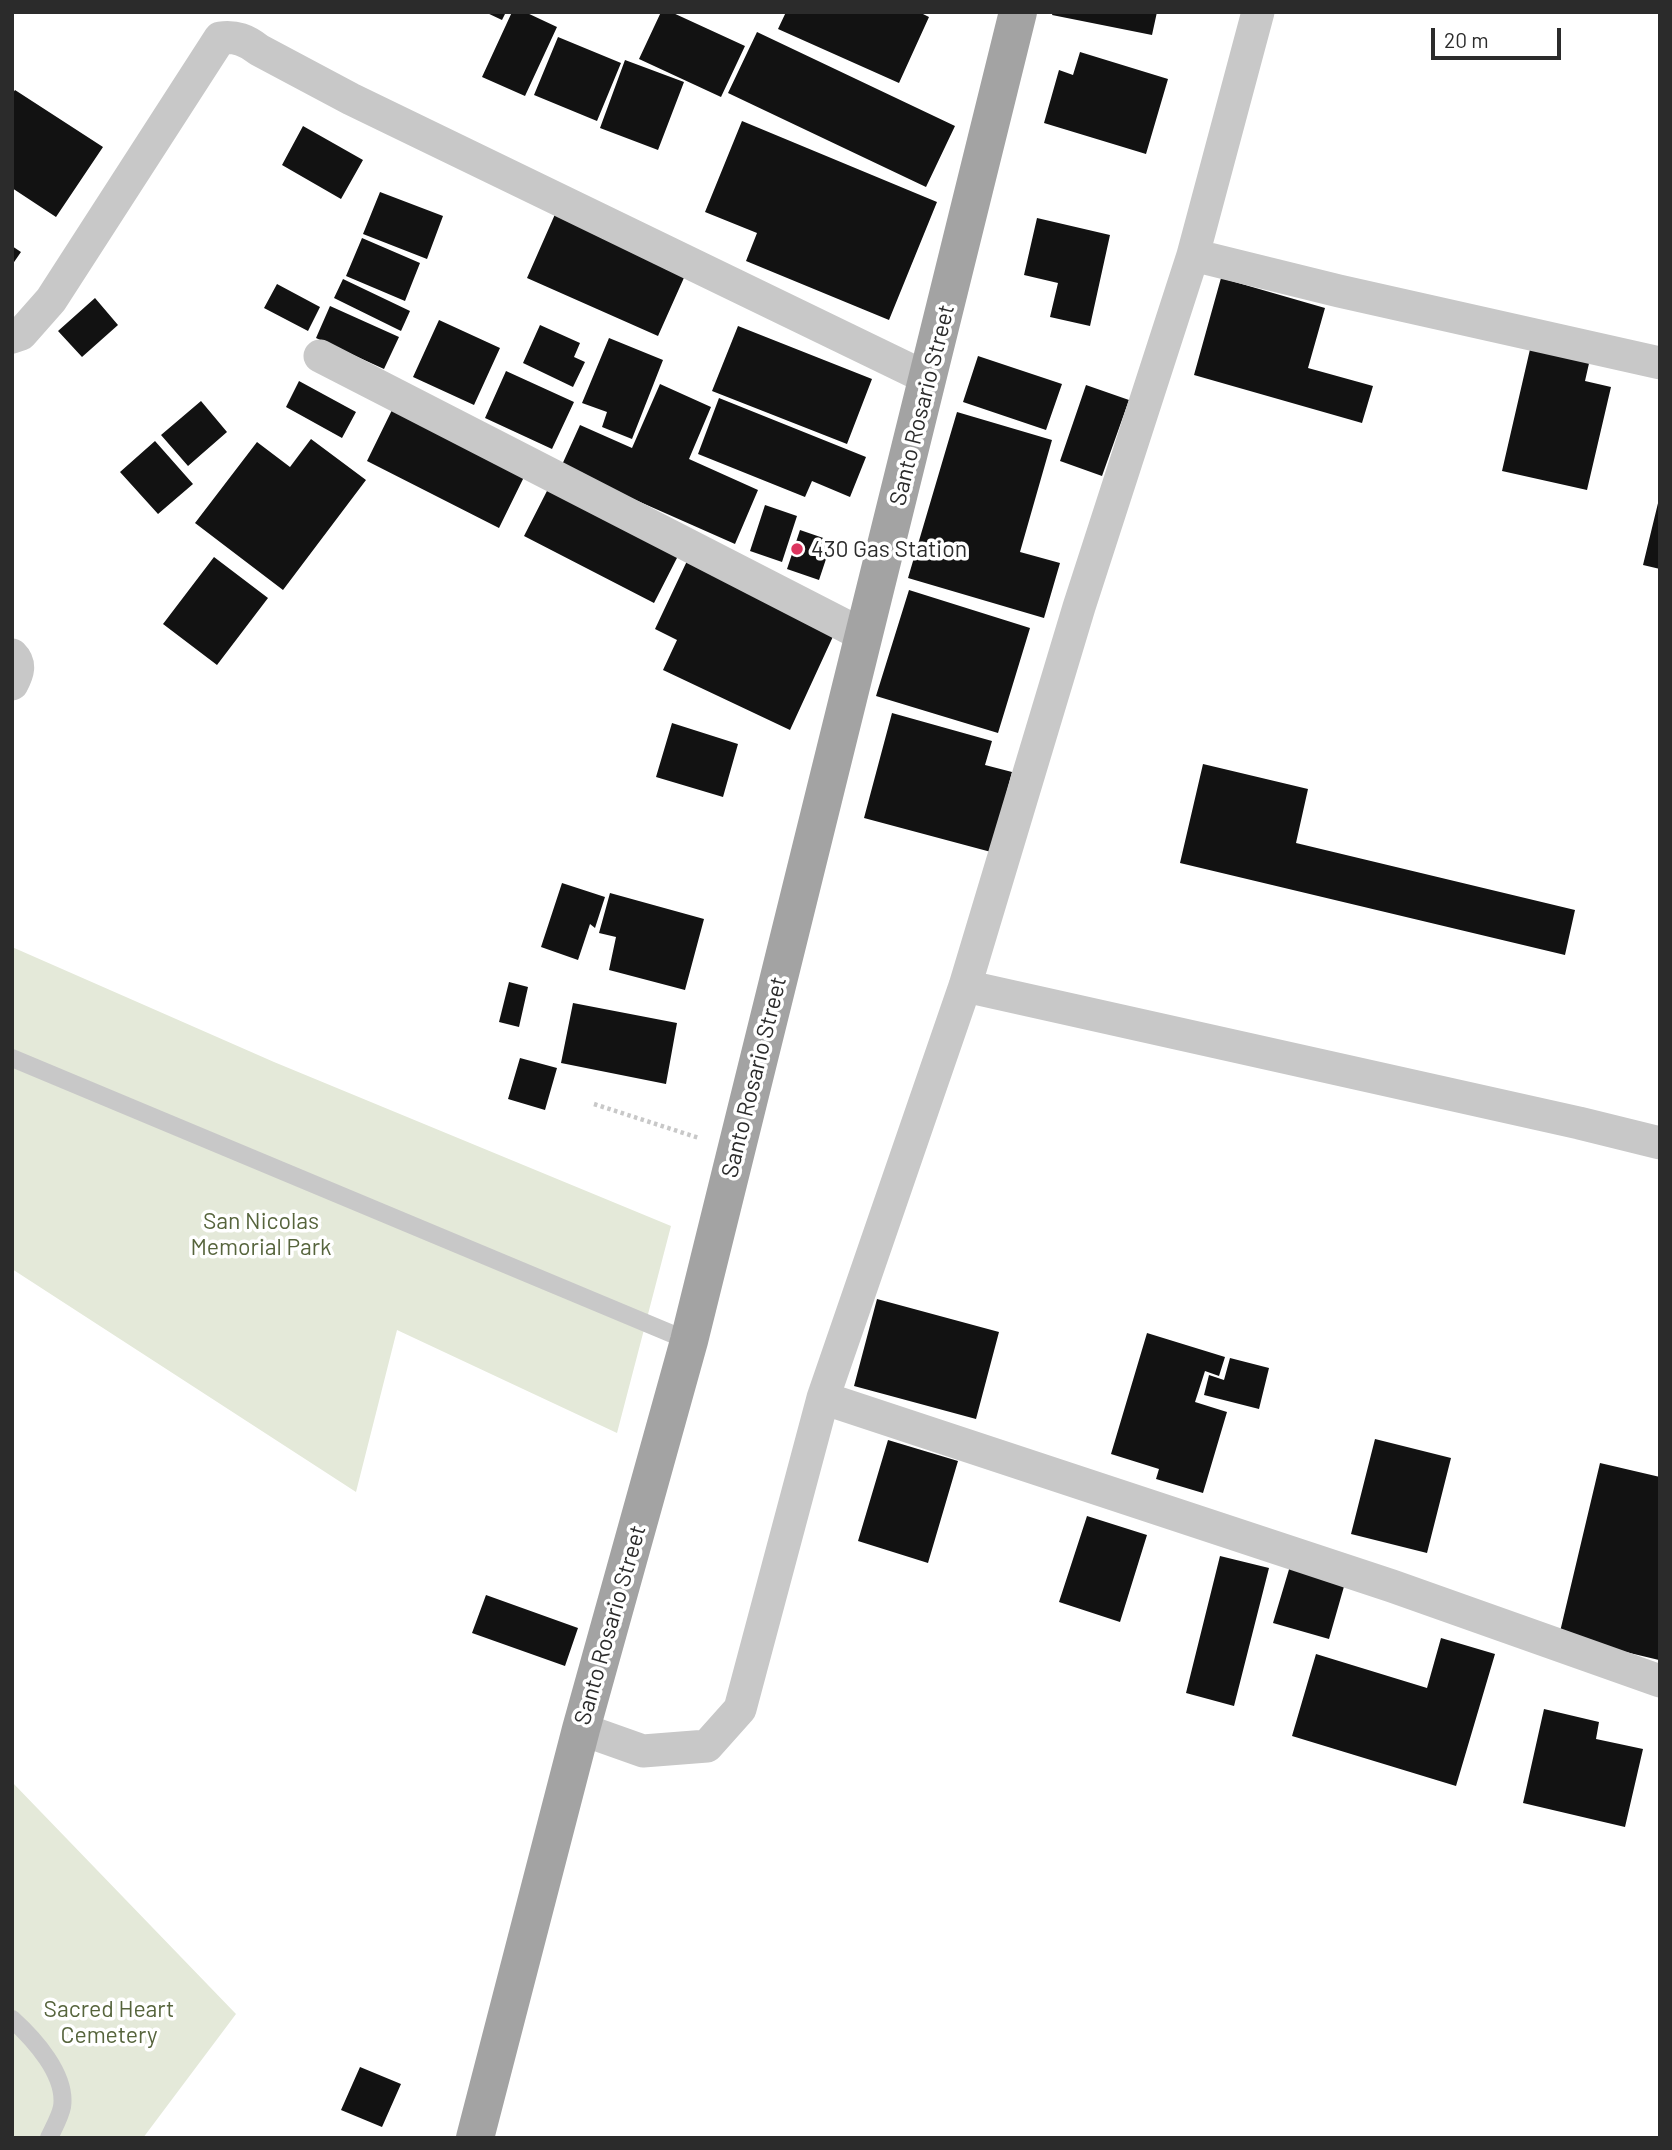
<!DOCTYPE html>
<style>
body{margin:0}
#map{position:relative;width:1672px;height:2150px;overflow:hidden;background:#fff;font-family:Barlow,sans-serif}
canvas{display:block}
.frame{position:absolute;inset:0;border:14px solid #2b2b2b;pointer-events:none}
.scale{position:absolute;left:1431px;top:28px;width:130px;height:32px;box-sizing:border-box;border:4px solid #2b2b2b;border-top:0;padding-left:9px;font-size:21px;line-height:24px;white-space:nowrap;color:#2b2b2b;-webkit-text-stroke:5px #fff;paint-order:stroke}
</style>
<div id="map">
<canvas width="1672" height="2150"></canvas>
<div class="frame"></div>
<div class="scale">20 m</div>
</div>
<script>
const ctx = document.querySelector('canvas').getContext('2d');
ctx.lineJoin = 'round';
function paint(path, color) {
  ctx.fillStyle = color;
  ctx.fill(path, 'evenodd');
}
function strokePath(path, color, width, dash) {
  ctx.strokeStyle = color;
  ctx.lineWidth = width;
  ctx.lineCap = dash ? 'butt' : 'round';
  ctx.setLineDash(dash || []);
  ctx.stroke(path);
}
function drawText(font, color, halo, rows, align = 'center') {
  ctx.font = font + ' Barlow,sans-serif';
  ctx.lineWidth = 7;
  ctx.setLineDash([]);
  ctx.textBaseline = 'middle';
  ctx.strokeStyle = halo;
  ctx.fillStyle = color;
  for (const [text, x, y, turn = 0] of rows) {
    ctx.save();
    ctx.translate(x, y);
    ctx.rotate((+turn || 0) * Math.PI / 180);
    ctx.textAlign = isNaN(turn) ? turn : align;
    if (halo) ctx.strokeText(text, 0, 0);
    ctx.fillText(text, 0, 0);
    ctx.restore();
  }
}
const green = new Path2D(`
 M12 947 274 1062 671 1226 617 1433 397 1330 356 1492 12 1269Z
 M12 1782 236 2014 143 2138H12Z`);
const building = new Path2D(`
 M485 12H506L502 20Z
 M512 12H525L557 27 525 96 482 77Z
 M661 12H671L745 46 721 97 639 59Z
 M786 12H919L929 17 899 83 778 29Z
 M1053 12H1157L1152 35 1052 15Z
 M757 32 955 126 926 187 728 93Z
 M558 37 621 63 597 121 534 95Z
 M1080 52 1168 79 1146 154 1044 123 1059 70 1073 75Z
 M625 60 684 82 658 150 600 128Z
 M15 90 103 147 56 217 12 188V94Z
 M742 121 937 202 889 320 746 261 757 233 705 212Z
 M303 126 363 160 341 199 282 165Z
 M380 192 443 216 427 259 363 234Z
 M556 212 687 271 658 336 527 278Z
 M1037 218 1110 235 1090 326 1050 317 1058 283 1024 275Z
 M362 238 420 263 405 301 346 276Z
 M12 246 21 252 12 265Z
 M1221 278 1325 308 1308 368 1373 386 1362 423 1194 375Z
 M343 279 410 311 401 331 334 298Z
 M277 284 320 307 308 331 264 308Z
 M95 298 118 325 82 357 58 331Z
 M330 306 399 337 384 369 316 338Z
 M439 320 500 348 474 405 413 377Z
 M540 325 580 343 574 357 585 362 573 387 523 363Z
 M738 326 872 379 847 444 712 391Z
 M609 338 663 360 632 439 602 427 607 412 582 403Z
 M1531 345 1590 359 1585 381 1611 387 1587 490 1502 471Z
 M978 356 1062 384 1046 430 963 402Z
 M506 371 574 402 552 449 485 418Z
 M299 381 356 412 342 438 286 407Z
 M660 384 711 407 689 459 758 490 735 544 561 467 580 425 632 448Z
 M1086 385 1129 400 1102 476 1060 461Z
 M719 398 866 457 850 497 812 481 805 497 698 454Z
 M201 401 227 432 188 466 161 435Z
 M392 410 524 477 499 528 367 461Z
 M957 412 1052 440 1020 552 1060 563 1044 618 908 578Z
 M311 439 366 480 283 590 195 523 257 442 290 467Z
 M155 441 193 484 158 514 120 472Z
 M549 487 679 554 654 603 524 536Z
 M1659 499H1660V569L1643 565Z
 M765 505 797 516 782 562 750 551Z
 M800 530 832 541 819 580 787 569Z
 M214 557 268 598 217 665 163 624Z
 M687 561 836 630 790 730 663 670 677 640 655 629Z
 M909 590 1030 628 998 733 876 696Z
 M892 713 992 741 985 765 1012 772 991 852 864 818Z
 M672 723 738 744 723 797 656 777Z
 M1203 764 1308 789 1296 843 1575 910 1565 955 1180 863Z
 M562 883 605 897 595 928 590 924 578 960 541 947Z
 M610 893 704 919 685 990 609 970 616 937 599 933Z
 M509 982 528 987 519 1027 499 1022Z
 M573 1003 677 1023 666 1084 561 1063Z
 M520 1058 557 1068 545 1110 508 1099Z
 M877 1299 999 1332 976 1419 854 1386Z
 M1147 1333 1225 1357 1219 1376 1205 1371 1195 1402 1227 1412 1203 1493 1156 1479 1159 1469 1111 1454Z
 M1230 1358 1269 1368 1259 1409 1204 1395 1209 1375 1224 1380Z
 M1375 1439 1451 1458 1427 1553 1351 1534Z
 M888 1440 958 1461 928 1563 858 1541Z
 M1600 1463 1660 1477 1659 1660 1559 1636Z
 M1087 1516 1147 1535 1120 1622 1059 1602Z
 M1220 1556 1269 1568 1234 1706 1186 1693Z
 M1290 1566 1345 1583 1329 1639 1273 1623Z
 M486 1595 578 1628 565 1666 472 1633Z
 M1441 1638 1495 1654 1456 1786 1292 1736 1316 1654 1427 1688Z
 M1544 1709 1599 1722 1596 1739 1643 1749 1625 1827 1523 1803Z
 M360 2067 401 2084 382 2127 341 2110Z`);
const path = new Path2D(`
 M594 1104 699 1138`);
const lane = new Path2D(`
 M12 1058 689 1341
 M12 2019C34 2039 67 2075 62 2107 60 2117 53 2129 49 2138`);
const street = new Path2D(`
 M1193 255 1258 12
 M12 337 21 334 51 300 220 38C236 36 246 40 259 50L351 99 929 379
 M320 356 865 636
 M12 655C21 664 18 673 12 684
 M965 986 1579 1123 1660 1143
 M823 1398 1392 1586 1660 1681
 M581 1729 643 1751 707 1746 740 1709 823 1398 965 986 1079 607 1193 255 1339 291 1660 363`);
const primary = new Path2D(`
 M475 2138 581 1729 689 1341 1018 12`);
const markers = [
 [797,549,7,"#dc345e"]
];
const streetNames = [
 ["Santo Rosario Street",922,405,-76],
 ["Santo Rosario Street",754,1077,-76],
 ["Santo Rosario Street",610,1625,-74]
];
const poiNames = [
 ["430 Gas Station",811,549]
];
const parkNames = [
 ["San Nicolas",261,1221],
 ["Memorial Park",261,1247],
 ["Sacred Heart",109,2009],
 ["Cemetery",109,2035]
];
paint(green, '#e4e9d9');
paint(building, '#121212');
strokePath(path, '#c8c8c8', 4.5, [3.5, 3.5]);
strokePath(lane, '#c8c8c8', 18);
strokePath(street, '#c8c8c8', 33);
strokePath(primary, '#a3a3a3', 38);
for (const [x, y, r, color] of markers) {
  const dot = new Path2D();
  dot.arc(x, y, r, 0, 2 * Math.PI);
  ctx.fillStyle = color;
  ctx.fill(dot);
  strokePath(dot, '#fff', 2.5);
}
drawText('23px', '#2b2b2b', '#fff', streetNames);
drawText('23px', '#2b2b2b', '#fff', poiNames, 'left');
drawText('23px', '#56643c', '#fff', parkNames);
</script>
